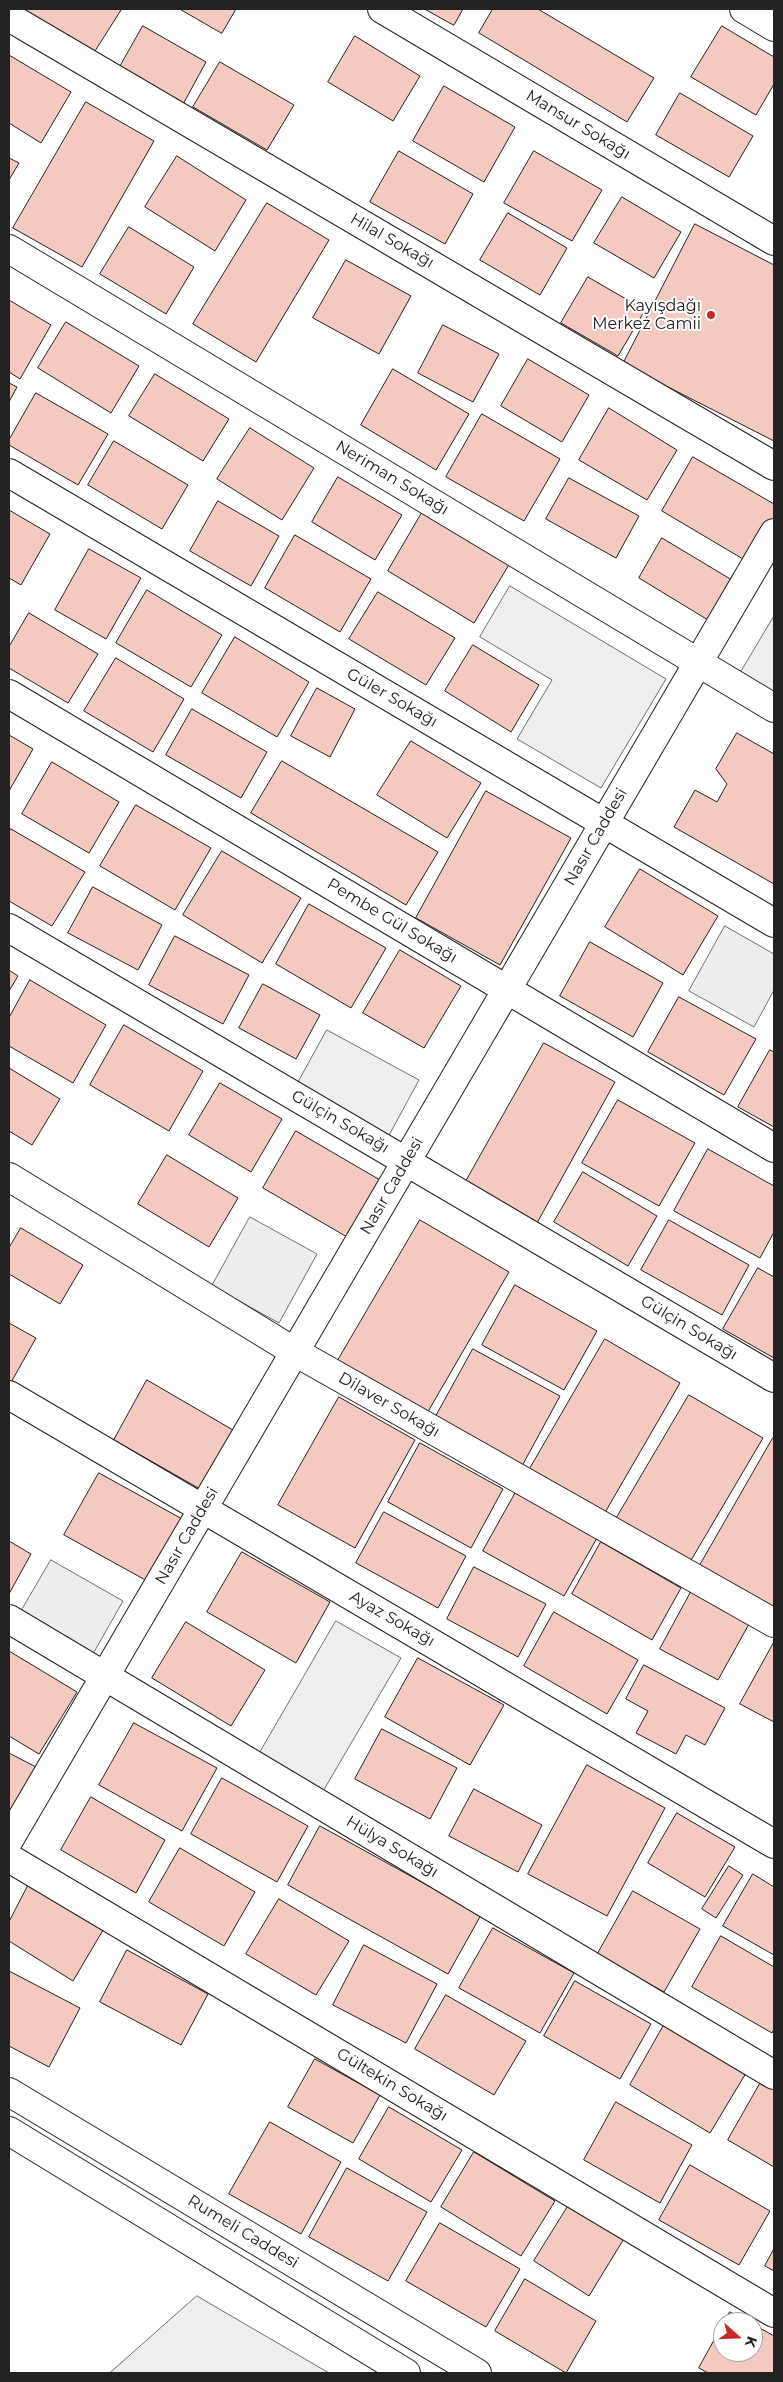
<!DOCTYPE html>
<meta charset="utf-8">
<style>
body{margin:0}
#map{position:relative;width:783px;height:2382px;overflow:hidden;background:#fff;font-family:Montserrat,sans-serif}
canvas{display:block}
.frame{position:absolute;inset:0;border:10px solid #222;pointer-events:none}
.north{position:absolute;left:713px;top:2312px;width:50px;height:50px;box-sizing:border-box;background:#fff;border:1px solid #a7a7a7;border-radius:50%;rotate:110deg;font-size:14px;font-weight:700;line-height:20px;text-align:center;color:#222}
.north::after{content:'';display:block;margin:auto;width:18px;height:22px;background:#c62828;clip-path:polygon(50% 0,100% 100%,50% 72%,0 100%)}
</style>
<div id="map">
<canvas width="783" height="2382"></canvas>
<div class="frame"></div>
<div class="north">K</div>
</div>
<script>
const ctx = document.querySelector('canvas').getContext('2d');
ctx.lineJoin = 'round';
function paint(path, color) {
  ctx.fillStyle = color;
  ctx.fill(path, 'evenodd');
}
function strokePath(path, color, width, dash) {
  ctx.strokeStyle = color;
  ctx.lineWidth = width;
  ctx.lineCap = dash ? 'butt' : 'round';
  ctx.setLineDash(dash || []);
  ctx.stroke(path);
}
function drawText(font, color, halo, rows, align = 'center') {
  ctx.font = font + ' Montserrat,sans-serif';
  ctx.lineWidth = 4;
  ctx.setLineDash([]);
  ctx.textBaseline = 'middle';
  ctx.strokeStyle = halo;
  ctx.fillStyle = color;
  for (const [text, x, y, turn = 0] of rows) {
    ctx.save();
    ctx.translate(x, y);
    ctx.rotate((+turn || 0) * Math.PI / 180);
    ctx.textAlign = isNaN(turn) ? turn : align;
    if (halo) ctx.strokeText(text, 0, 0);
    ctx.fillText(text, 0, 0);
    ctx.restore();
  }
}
const green = new Path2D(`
 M510 586 666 679 601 788 517 739 552 680 480 637Z
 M774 616V699L738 677Z
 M327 1030 419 1080 381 1150 289 1099Z
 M336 1621 401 1658 322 1793 258 1756Z
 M197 2296 329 2373H110Z`);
const parking = new Path2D(`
 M725 926 774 954V990L754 1027 689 991Z
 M250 1217 317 1254 279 1323 212 1286Z
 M51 1560 123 1601 89 1661 16 1620Z`);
const building = new Path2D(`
 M11 9H118L121 10 90 59Z
 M180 9H236L222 33Z
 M425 9H463L454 25Z
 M493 9H538L654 78 627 122 479 33Z
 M143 26 206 62 181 108 117 72Z
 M722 26 774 57V84L756 115 691 77Z
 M355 36 420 76 393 121 328 82Z
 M9 55 71 92 41 143 9 123Z
 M220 62 294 105 267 150 193 107Z
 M444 86 515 127 484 182 413 141Z
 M680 93 753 136 729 177 656 135Z
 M86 102 154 141 82 267 13 228Z
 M399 151 473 194 445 244 370 202Z
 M534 151 602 190 572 241 504 203Z
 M177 156 246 200 215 251 145 207Z
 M9 158 19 163 9 180Z
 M622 197 681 232 654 278 594 243Z
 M267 203 329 240 256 362 193 324Z
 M508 213 567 248 540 295 480 260Z
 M695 224 774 265V441L623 364Z
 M129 227 194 267 166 314 100 274Z
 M346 260 411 296 379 354 313 318Z
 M588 277 645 310 618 356 561 323Z
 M9 300 51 325 20 379 9 372Z
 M66 322 139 366 111 413 38 368Z
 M443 325 499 354 473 402 418 373Z
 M528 359 589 395 562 442 501 406Z
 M393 369 469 414 436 470 361 425Z
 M155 374 229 419 203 461 129 416Z
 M9 383 17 387 9 402Z
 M36 393 108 434 78 485 9 445V440Z
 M609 408 677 450 647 500 579 460Z
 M482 414 560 459 524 521 446 477Z
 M250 428 314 468 282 520 217 479Z
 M114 441 188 485 162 529 88 485Z
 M693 457 774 504V519L748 562 662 511Z
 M338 477 402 515 375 560 312 522Z
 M569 478 639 516 616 558 546 519Z
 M218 501 279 536 251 586 190 551Z
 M9 510 50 534 21 585 9 578Z
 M423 511 510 563 474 623 388 571Z
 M295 535 371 579 340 632 265 588Z
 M662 538 732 580 708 620 639 578Z
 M89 549 141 578 106 639 55 610Z
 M147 590 222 635 191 687 116 643Z
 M378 592 455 638 426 685 349 639Z
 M29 613 98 654 68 703 9 668V647Z
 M235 637 309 682 277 737 202 693Z
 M473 645 539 685 511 732 445 691Z
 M116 658 184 699 153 752 84 711Z
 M317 688 355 709 330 757 291 736Z
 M192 709 267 752 241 798 166 755Z
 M737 733 774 754V884L674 827 695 790 717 802 727 784 716 769Z
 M9 735 33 749 9 791Z
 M411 741 481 783 447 838 377 795Z
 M282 761 438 852 406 905 251 813Z
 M52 762 119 802 89 853 22 814Z
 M486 791 571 838 500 965 416 918Z
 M136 805 211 848 175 910 100 866Z
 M11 829 85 872 52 926 9 901V832Z
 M222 851 301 898 262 963 183 915Z
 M640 869 718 916 683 975 605 927Z
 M93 887 162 925 138 970 68 933Z
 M309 904 386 948 351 1008 276 964Z
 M175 936 249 975 223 1024 149 985Z
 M590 942 663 983 633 1037 560 996Z
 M400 950 461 986 424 1048 363 1013Z
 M9 970 18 976 9 991Z
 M30 980 106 1025 73 1083 9 1046V1018Z
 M263 984 320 1015 296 1059 239 1028Z
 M679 997 756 1039 724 1095 648 1052Z
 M124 1025 203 1071 169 1131 90 1085Z
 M544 1043 615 1082 537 1223 465 1183Z
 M770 1050 774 1052V1127L738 1107Z
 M9 1068 60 1099 32 1145 9 1131Z
 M220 1083 282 1119 251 1172 189 1135Z
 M618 1100 695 1143 659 1206 582 1163Z
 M296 1131 380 1180 347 1237 263 1188Z
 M708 1149 774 1186V1232L760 1258 674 1211Z
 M167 1155 238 1198 209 1247 138 1204Z
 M583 1172 657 1216 628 1266 554 1222Z
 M420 1220 509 1272 426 1415 337 1362Z
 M669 1220 749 1265 722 1315 641 1270Z
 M21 1228 83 1265 60 1304 9 1274V1248Z
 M758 1268 774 1277V1358L723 1329Z
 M515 1285 597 1331 564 1390 482 1345Z
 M9 1323 36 1338 9 1386Z
 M605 1339 680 1383 603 1516 528 1472Z
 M473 1349 560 1396 522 1466 435 1418Z
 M147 1380 233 1430 200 1489 114 1440Z
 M689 1395 763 1438 690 1562 616 1519Z
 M339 1397 415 1440 355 1548 278 1505Z
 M773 1438 774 1439V1611L699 1567Z
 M420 1443 503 1489 471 1548 388 1502Z
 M99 1473 184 1520 149 1582 64 1535Z
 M516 1492 597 1538 564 1596 483 1551Z
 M384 1512 466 1556 438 1608 356 1563Z
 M9 1541 31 1554 9 1594Z
 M601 1542 681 1588 652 1640 572 1594Z
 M242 1552 330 1602 296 1663 207 1612Z
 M474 1567 546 1604 518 1657 447 1619Z
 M691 1592 749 1624 718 1680 660 1649Z
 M554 1612 638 1660 607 1714 524 1666Z
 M186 1622 265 1670 231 1726 152 1678Z
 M774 1642V1722L740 1704Z
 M9 1651 77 1692 39 1754 9 1736Z
 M418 1658 504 1705 470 1765 385 1717Z
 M644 1665 725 1708 705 1745 686 1735 676 1754 636 1733 648 1711 626 1699Z
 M134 1723 217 1768 182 1831 99 1785Z
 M382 1729 457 1768 430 1819 355 1779Z
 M9 1753 36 1767 12 1812 9 1810Z
 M587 1765 665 1808 607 1916 528 1874Z
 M222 1778 308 1826 277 1882 191 1834Z
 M474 1789 542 1825 518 1872 449 1836Z
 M91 1797 165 1840 136 1893 61 1850Z
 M677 1813 735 1847 705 1897 648 1863Z
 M320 1826 481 1915 448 1974 288 1885Z
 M180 1848 255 1892 224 1946 149 1902Z
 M729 1866 743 1875 716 1918 702 1909Z
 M753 1874 774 1887V1955L723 1926Z
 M31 1880 106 1925 73 1981 9 1941V1922Z
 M633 1891 700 1929 664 1992 597 1955Z
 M279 1899 349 1941 316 1995 246 1954Z
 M493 1928 574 1973 540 2033 459 1988Z
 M721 1936 774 1967V2029L772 2033 692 1987Z
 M364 1945 437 1984 406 2043 333 2005Z
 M127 1950 208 1994 181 2045 100 2002Z
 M9 1971 80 2008 49 2067 9 2046Z
 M575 1981 651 2024 620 2079 544 2036Z
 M446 1995 526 2041 494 2095 415 2049Z
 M664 2025 746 2073 710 2133 630 2085Z
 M315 2059 380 2095 353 2143 288 2107Z
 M761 2082 774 2089V2167L728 2140Z
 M616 2102 692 2145 660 2203 584 2160Z
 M389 2107 462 2150 431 2202 359 2159Z
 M270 2122 341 2162 301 2234 229 2194Z
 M474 2152 555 2201 521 2256 441 2207Z
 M690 2165 770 2211 739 2265 659 2220Z
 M347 2168 427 2212 388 2281 309 2237Z
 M570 2203 625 2237 589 2296 534 2261Z
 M440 2223 520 2269 486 2327 406 2281Z
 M774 2249V2271L765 2266Z
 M525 2279 596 2321 566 2373 495 2331Z
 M730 2312 749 2322H724Z
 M723 2324V2352H753V2324L774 2336V2373H708L699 2368Z`);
const minor = new Path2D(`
 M382 9 774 241
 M744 9 774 27
 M9 17 774 466
 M9 249 774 708
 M9 473 774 923
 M9 694 774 1148
 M9 928 774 1378
 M9 1177 295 1352 774 1623
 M9 1395 774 1844
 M9 1619 774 2075
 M9 1840 774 533
 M9 1858 774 2313`);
const tertiary = new Path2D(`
 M9 2092 477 2373
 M9 2131 406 2373`);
const markers = [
 [711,315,5,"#c62828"]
];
const streetNames = [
 ["Mansur Sokağı",578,125,31],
 ["Hilal Sokağı",392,241,30],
 ["Neriman Sokağı",392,478,31],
 ["Güler Sokağı",392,698,30],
 ["Nasır Caddesi",596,837,-60],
 ["Pembe Gül Sokağı",392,921,31],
 ["Gülçin Sokağı",340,1122,30],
 ["Nasır Caddesi",392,1186,-60],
 ["Gülçin Sokağı",689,1328,31],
 ["Dilaver Sokağı",389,1405,30],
 ["Nasır Caddesi",187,1536,-60],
 ["Ayaz Sokağı",392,1619,30],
 ["Hülya Sokağı",392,1847,31],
 ["Gültekin Sokağı",392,2085,31],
 ["Rumeli Caddesi",243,2232,31]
];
const poiNames = [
 ["Kayışdağı",701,306],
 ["Merkez Camii",701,324]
];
paint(green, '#eee');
strokePath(green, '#6f6f6f', 1);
paint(parking, '#ededed');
strokePath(parking, '#6f6f6f', 1);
paint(building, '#f3c9c0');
strokePath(building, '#222', 1);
strokePath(minor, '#222', 30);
strokePath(tertiary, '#222', 30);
strokePath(minor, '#fff', 28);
strokePath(tertiary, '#fff', 28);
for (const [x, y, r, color] of markers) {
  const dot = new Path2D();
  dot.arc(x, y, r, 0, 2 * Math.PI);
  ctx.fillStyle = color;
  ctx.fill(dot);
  strokePath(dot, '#fff', 2);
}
drawText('16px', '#222', '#fff', streetNames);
drawText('16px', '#222', '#fff', poiNames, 'right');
</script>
